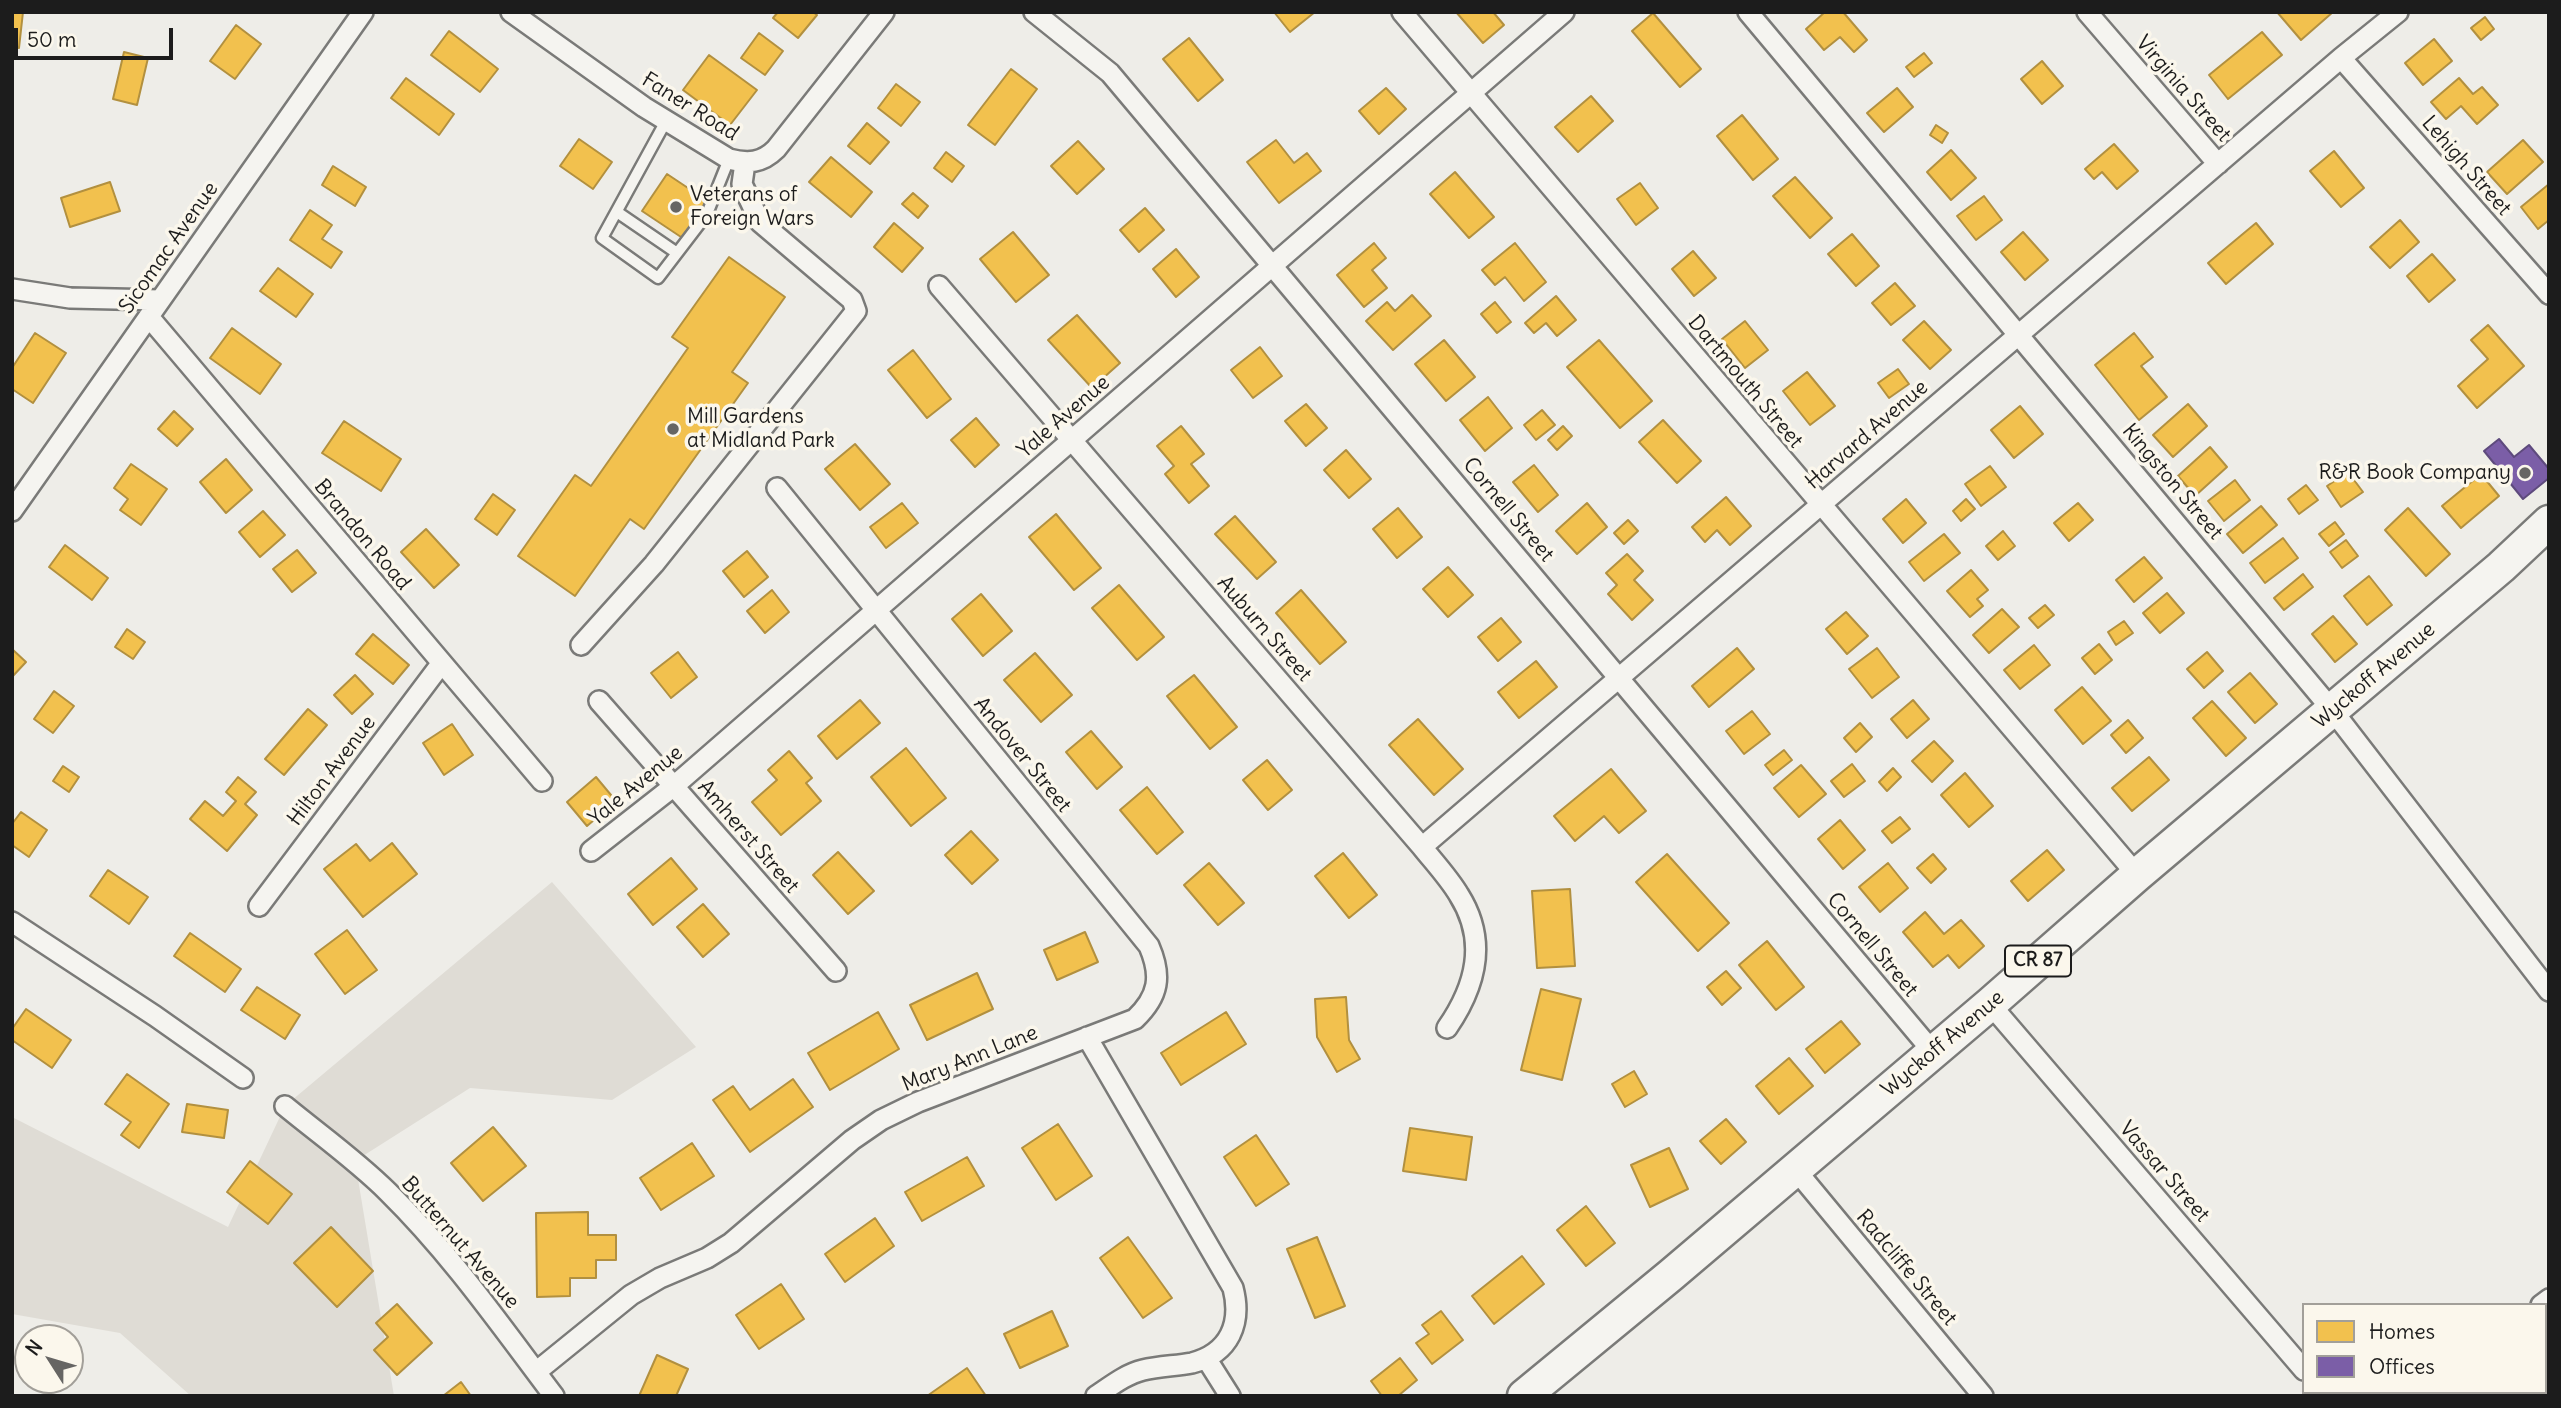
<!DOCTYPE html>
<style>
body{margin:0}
#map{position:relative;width:2561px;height:1408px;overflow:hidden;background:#eeede8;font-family:Delius,sans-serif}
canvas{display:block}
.frame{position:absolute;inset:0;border:14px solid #1c1c1c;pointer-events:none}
.legend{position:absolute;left:2302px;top:1303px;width:245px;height:91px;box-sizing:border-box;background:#fbf7ec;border:2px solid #a29f99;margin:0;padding:9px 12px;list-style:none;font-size:21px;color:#1c1c1c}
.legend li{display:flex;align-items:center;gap:14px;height:35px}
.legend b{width:35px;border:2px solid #a29f99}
.north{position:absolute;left:14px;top:1324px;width:70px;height:70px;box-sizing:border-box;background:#fbf7ec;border:2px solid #a29f99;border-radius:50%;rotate:307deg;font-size:19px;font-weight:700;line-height:28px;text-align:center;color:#1c1c1c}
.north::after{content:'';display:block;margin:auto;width:24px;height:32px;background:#666563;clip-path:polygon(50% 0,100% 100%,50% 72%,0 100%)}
.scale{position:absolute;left:14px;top:28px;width:159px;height:32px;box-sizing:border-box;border:4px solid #1c1c1c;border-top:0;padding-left:9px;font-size:21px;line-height:24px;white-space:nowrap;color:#1c1c1c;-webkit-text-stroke:5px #fbf7ec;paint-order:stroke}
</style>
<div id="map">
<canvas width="2561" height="1408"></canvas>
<div class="frame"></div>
<ul class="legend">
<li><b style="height:19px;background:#f2c14e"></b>Homes</li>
<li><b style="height:19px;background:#7b5ea7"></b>Offices</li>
</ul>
<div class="north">N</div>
<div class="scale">50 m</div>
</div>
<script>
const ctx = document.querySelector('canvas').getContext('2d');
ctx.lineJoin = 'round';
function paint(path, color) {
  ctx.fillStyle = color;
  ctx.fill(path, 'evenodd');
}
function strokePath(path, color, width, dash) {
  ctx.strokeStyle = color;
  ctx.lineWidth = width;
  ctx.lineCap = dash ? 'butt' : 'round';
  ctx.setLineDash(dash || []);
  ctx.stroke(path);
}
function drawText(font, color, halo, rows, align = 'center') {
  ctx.font = font + ' Delius,sans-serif';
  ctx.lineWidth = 7;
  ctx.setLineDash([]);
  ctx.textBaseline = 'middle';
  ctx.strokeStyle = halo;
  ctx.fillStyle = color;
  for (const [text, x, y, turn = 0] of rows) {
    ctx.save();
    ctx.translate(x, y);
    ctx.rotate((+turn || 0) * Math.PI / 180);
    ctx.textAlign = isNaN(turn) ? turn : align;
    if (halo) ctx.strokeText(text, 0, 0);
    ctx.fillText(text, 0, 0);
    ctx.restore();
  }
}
const green = new Path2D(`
 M552 882 696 1047 612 1100 470 1088 355 1161 394 1396H191L120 1333 12 1314V1117L228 1227 285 1106Z`);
const homes = new Path2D(`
 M12 12H23L19 48 12 47Z
 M778 12H813L817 15 798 38 773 18Z
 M1274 12H1315L1290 32Z
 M1456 12H1493L1504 25 1483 43Z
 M1825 12H1843L1867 40 1854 52 1840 37 1824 50 1806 29Z
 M2277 12H2333L2301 40Z
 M1653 13 1701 69 1680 87 1632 31Z
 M2485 17 2494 29 2481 40 2471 28Z
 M236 25 261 44 235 79 210 61Z
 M449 31 498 69 480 92 431 55Z
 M2262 32 2282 55 2228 99 2209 75Z
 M759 33 783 51 765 75 741 58Z
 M1189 38 1223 80 1198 101 1163 59Z
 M2434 39 2452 61 2423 85 2405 63Z
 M124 52 148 58 137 105 113 99Z
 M1924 53 1932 63 1914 77 1906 67Z
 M709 55 757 90 730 125 683 90Z
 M2042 61 2063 86 2042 104 2021 79Z
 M1011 69 1037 89 995 145 968 125Z
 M406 78 454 114 439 135 391 98Z
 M2459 78 2473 94 2482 87 2498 105 2477 124 2461 106 2446 119 2431 102Z
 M896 84 920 102 901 126 878 108Z
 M1386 88 1406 109 1379 134 1359 111Z
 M1897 88 1913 107 1884 132 1867 113Z
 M1591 96 1613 121 1578 152 1555 127Z
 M1742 115 1778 159 1753 180 1717 136Z
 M867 123 889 142 870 164 848 146Z
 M1936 125 1948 133 1942 143 1930 135Z
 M579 139 612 162 593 189 560 166Z
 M1276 140 1294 163 1307 153 1321 171 1279 203 1247 162Z
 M2523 140 2543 162 2507 194 2487 172Z
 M1078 141 1104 169 1077 194 1051 166Z
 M2114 144 2138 171 2117 189 2102 172 2094 179 2085 169Z
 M1951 150 1976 178 1951 200 1927 172Z
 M2334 151 2364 188 2341 207 2310 171Z
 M946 152 964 166 952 182 934 168Z
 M831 157 872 192 851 217 809 182Z
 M333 166 366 187 355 206 322 185Z
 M1455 172 1494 217 1469 238 1430 194Z
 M667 174 709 202 684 239 642 211Z
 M1795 177 1832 218 1810 238 1773 196Z
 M110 182 120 211 70 227 61 198Z
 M1640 183 1658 208 1636 225 1617 199Z
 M2549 184V220L2538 229 2521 207Z
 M913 193 928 206 918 218 902 204Z
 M1984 196 2002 220 1976 240 1957 216Z
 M1145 208 1164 230 1139 252 1120 230Z
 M310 210 332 225 322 239 342 252 331 268 290 240Z
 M2400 220 2419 242 2390 268 2370 247Z
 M894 223 923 248 902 272 874 247Z
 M2256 223 2273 244 2226 284 2208 263Z
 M1013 232 1049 275 1016 302 980 259Z
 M2023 232 2048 260 2025 280 2001 252Z
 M1852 234 1879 266 1856 286 1828 254Z
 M1374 243 1386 258 1372 270 1387 288 1364 307 1337 275Z
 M1515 243 1546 282 1524 301 1505 277 1495 285 1482 270Z
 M1176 249 1199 277 1176 297 1153 269Z
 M1693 251 1716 278 1694 296 1672 269Z
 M2432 254 2455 280 2429 302 2407 276Z
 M729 257 785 297 732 372 748 383 644 529 630 519 575 596 518 556 575 475 591 486 688 348 672 337Z
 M278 268 313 294 296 317 260 291Z
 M1895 283 1915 306 1891 325 1872 303Z
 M1412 295 1431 316 1393 350 1366 321 1387 302 1395 311Z
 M1556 296 1576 320 1557 336 1546 323 1534 333 1525 323Z
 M1495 302 1511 322 1497 333 1481 314Z
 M1077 315 1120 363 1092 388 1048 340Z
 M1745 321 1768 350 1745 368 1722 339Z
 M1924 321 1951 350 1930 369 1903 340Z
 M2488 325 2524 366 2477 408 2458 386 2488 359 2471 340Z
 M232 328 281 364 260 394 210 358Z
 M35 333 66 353 33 403 12 389V368Z
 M2134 333 2153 357 2141 366 2167 397 2139 420 2095 365Z
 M1444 340 1475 377 1446 401 1415 364Z
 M1599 340 1652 401 1620 428 1567 367Z
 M1260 347 1282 376 1253 398 1231 370Z
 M913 350 951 399 927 418 888 370Z
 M1898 369 1909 384 1889 398 1878 383Z
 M1807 372 1835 406 1810 425 1783 391Z
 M1488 397 1512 428 1485 451 1460 420Z
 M1306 404 1327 428 1306 446 1285 421Z
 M2188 404 2207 426 2173 457 2153 435Z
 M2020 406 2043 434 2014 458 1991 430Z
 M1542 410 1555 425 1536 440 1524 425Z
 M174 411 193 429 177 446 158 429Z
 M976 418 999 445 975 467 951 440Z
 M1663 420 1701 461 1677 483 1639 442Z
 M344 421 401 459 381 491 322 453Z
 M1181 426 1204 454 1191 464 1209 486 1189 503 1165 474 1174 466 1157 446Z
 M1563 426 1572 436 1557 450 1548 440Z
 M855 444 890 484 860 510 825 469Z
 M2210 447 2227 467 2195 496 2178 476Z
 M1346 450 1371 479 1349 498 1324 470Z
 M226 459 252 490 226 513 200 482Z
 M131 464 167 489 141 525 120 510 128 499 114 488Z
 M1534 465 1558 495 1538 512 1513 482Z
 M1990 466 2006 487 1981 506 1965 484Z
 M2348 472 2363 492 2341 507 2327 486Z
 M2481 474 2499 496 2461 528 2442 506Z
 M2235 480 2250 500 2224 521 2208 501Z
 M2306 485 2318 500 2299 514 2288 499Z
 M493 494 515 510 497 535 475 519Z
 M1726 497 1751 526 1730 545 1717 530 1705 542 1692 527Z
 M1906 499 1926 523 1903 543 1883 519Z
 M1966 499 1975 509 1961 521 1953 511Z
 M902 503 918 523 886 548 870 527Z
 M1587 503 1607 527 1577 554 1556 531Z
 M2078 503 2093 520 2069 541 2054 523Z
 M2261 506 2277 525 2243 553 2227 534Z
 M1398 508 1422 537 1397 558 1373 529Z
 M2408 508 2450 554 2426 576 2385 530Z
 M263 511 285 535 260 557 239 532Z
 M1056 514 1101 568 1074 590 1029 537Z
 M1235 516 1276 562 1257 579 1215 534Z
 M1628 520 1638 531 1624 544 1614 533Z
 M2335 522 2344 534 2329 546 2319 534Z
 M426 529 459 565 434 588 401 552Z
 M2003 531 2015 546 1998 560 1986 546Z
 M1944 534 1960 553 1924 581 1909 562Z
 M2283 538 2298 558 2265 583 2250 563Z
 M2346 540 2358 556 2342 568 2330 552Z
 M65 545 108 578 92 600 49 567Z
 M297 550 316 573 292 592 273 569Z
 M747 551 768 577 744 597 723 571Z
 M1627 554 1643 571 1634 580 1653 600 1632 620 1608 594 1617 585 1606 573Z
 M2144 557 2162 578 2134 602 2116 580Z
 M1448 567 1473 595 1448 617 1423 589Z
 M1971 570 1988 590 1977 599 1983 606 1970 617 1947 591Z
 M2303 574 2313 587 2284 610 2274 598Z
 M2369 576 2392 605 2367 625 2344 596Z
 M1119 585 1164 637 1137 660 1092 608Z
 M772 590 789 612 765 633 747 611Z
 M1301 590 1346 642 1320 664 1276 613Z
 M2167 593 2184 613 2160 633 2143 613Z
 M981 594 1012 631 983 656 952 619Z
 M2045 605 2054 615 2038 628 2029 618Z
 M2002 609 2019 627 1989 653 1973 635Z
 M1846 612 1868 636 1847 654 1826 629Z
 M2333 616 2357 644 2335 662 2312 634Z
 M1501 618 1521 642 1498 661 1478 637Z
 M2124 621 2133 633 2116 645 2108 632Z
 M127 629 145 642 133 659 115 647Z
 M373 634 409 665 393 684 356 654Z
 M2099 644 2112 660 2095 674 2082 658Z
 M2034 645 2050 665 2020 689 2004 670Z
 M1737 648 1754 669 1709 707 1692 686Z
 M1877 648 1899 677 1872 698 1849 669Z
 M12 649 26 662 12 677Z
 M678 652 697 677 671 698 651 673Z
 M2207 652 2223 671 2204 688 2187 669Z
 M1035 653 1072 695 1041 722 1004 680Z
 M1536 661 1557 687 1519 718 1498 692Z
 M2250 673 2277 704 2255 723 2228 692Z
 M355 675 373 694 352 714 334 695Z
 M1194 675 1237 727 1210 749 1167 696Z
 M2082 687 2111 721 2083 744 2055 710Z
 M54 691 74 706 53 733 34 719Z
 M860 700 880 723 837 759 818 736Z
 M1913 700 1929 719 1907 738 1891 719Z
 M2212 701 2246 738 2226 756 2193 718Z
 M308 709 327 725 284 775 265 759Z
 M1752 711 1770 734 1744 754 1726 731Z
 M1418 719 1463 769 1434 795 1389 745Z
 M2128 720 2143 738 2126 753 2111 735Z
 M1860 723 1872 737 1856 752 1844 738Z
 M452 724 473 755 444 775 423 743Z
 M1091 731 1122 767 1097 789 1066 752Z
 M1934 741 1953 761 1932 782 1912 761Z
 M906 748 946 798 911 826 871 777Z
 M1784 750 1792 760 1773 775 1765 765Z
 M789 751 812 778 806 783 821 801 781 835 752 802 777 780 768 770Z
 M2149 757 2169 780 2132 811 2112 788Z
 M1267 760 1292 790 1268 810 1243 780Z
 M1852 764 1865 781 1844 797 1831 781Z
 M1801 765 1826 794 1799 817 1774 788Z
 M63 766 79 777 69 792 53 781Z
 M1893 768 1901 777 1887 791 1879 782Z
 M1611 769 1646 811 1619 833 1604 816 1575 841 1554 816Z
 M1965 773 1993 806 1969 827 1941 795Z
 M238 777 256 792 245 804 257 815 227 851 190 819 205 801 223 816 236 801 226 792Z
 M596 777 616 801 587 826 567 802Z
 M1147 787 1183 832 1157 854 1120 810Z
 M21 812 47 830 29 857 12 845V824Z
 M1900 817 1910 829 1892 843 1882 831Z
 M1840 820 1865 850 1843 869 1818 839Z
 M971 831 998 860 972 884 945 855Z
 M392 843 417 874 363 917 324 869 356 844 370 861Z
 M2047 850 2064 870 2028 901 2011 881Z
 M838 852 874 891 848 914 813 875Z
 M1343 853 1377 895 1349 918 1315 876Z
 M1667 854 1729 923 1698 951 1636 882Z
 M1933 854 1946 869 1931 883 1917 868Z
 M671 858 697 889 653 925 628 894Z
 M1209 863 1244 903 1218 925 1184 885Z
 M1888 863 1908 888 1880 912 1859 887Z
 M108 870 148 897 129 924 90 896Z
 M1570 889 1575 966 1537 968 1532 891Z
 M703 904 729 934 703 957 677 927Z
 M1925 912 1944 934 1961 920 1984 946 1959 968 1948 955 1933 967 1903 932Z
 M347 930 377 970 345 994 315 954Z
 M1085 932 1098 962 1057 980 1044 950Z
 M190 933 241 969 225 992 174 956Z
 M1767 941 1804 987 1776 1010 1739 965Z
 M1726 971 1741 988 1722 1005 1707 987Z
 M977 973 993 1009 927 1040 910 1005Z
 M257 987 300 1015 285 1039 241 1010Z
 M1541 989 1581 999 1562 1080 1521 1070Z
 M1346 997 1349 1040 1360 1059 1337 1072 1317 1037 1315 999Z
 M26 1009 71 1040 52 1068 12 1040V1029Z
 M878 1012 899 1049 830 1090 808 1053Z
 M1226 1012 1246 1044 1181 1085 1161 1053Z
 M1841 1021 1860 1044 1825 1073 1806 1049Z
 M1789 1058 1813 1086 1779 1114 1756 1086Z
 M1634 1071 1647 1094 1625 1107 1612 1084Z
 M127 1074 169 1104 139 1148 121 1135 131 1122 105 1104Z
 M793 1079 813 1107 750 1152 713 1100 733 1086 750 1110Z
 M187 1104 228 1110 224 1138 182 1132Z
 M1726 1119 1746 1142 1721 1164 1700 1141Z
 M1058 1124 1092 1176 1056 1200 1022 1148Z
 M493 1127 526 1166 483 1201 451 1163Z
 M1410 1128 1472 1137 1466 1180 1403 1171Z
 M1256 1135 1289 1184 1256 1206 1224 1157Z
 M692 1143 714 1176 661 1210 640 1178Z
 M1669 1148 1688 1189 1650 1207 1631 1165Z
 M967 1157 984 1186 922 1221 905 1192Z
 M250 1161 292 1194 268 1224 227 1192Z
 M1586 1206 1615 1243 1586 1266 1557 1230Z
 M588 1212V1235H616V1260H596V1278H570V1296L537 1297 536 1213Z
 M875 1218 894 1246 845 1282 825 1254Z
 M331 1227 373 1271 337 1307 294 1263Z
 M1128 1237 1172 1298 1143 1318 1100 1258Z
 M1317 1237 1345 1306 1315 1318 1287 1249Z
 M1522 1256 1544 1284 1494 1324 1472 1296Z
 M781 1284 804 1319 759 1349 736 1315Z
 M397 1304 432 1343 397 1375 374 1350 388 1337 376 1323Z
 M1052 1311 1068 1346 1020 1368 1004 1334Z
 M1441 1311 1463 1340 1432 1364 1416 1343 1429 1334 1422 1325Z
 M657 1355 688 1369 676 1396H639Z
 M1400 1358 1417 1380 1398 1396H1382L1371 1381Z
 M967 1368 986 1396H927Z
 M461 1382 471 1396H443Z`);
const offices = new Path2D(`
 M2499 439 2514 457 2529 445 2549 469V478L2523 499 2484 451Z`);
const lane = new Path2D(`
 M666 121 602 238 658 278 707 214 729 159
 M617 212 677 253`);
const street = new Path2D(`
 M511 12 644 107 729 159C748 164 762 163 776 149L884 12
 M1034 12 1110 73 1933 1052
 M1402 12 2137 875
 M1748 12 2333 711 2549 991
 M2087 12 2218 164
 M2341 58 2549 294
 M939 286 1422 847C1434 862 1449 878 1459 895 1488 941 1476 986 1447 1028
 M12 289 70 298 160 300
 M149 317 542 781
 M12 511 363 12
 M581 645 654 564 856 311 852 300 760 222 742 184 745 163
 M599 701 836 971
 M1422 847 2341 58 2398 12
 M591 851 674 786 1564 12
 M259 906 441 664
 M12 922 155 1016 243 1078
 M1990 1004 2304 1370
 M1087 1037 1233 1288C1242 1323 1230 1353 1192 1363 1176 1366 1159 1366 1143 1370 1126 1374 1111 1386 1096 1396
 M285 1106C319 1134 357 1161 388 1192 451 1254 501 1326 554 1396
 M1795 1169 1983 1396
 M2541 1305 2549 1299
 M1206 1358 1230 1396
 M536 1372 631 1295 660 1278 707 1258 731 1243 852 1140 881 1120 918 1102 1135 1019C1159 996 1162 976 1149 946L777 488
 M2323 1392 2326 1396
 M2430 1396 2434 1392`);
const primary = new Path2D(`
 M1524 1396 1671 1275 1990 1004 2137 875 2501 567 2549 522`);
const markers = [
 [676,207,7,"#666563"],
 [673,429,7,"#666563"],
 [2525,473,7,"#666563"]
];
const shields = [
 [2038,961,66]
];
const shieldNames = [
 ["CR 87",2038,961]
];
const streetNames = [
 ["Virginia Street",2183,89,49],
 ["Faner Road",690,107,32],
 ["Lehigh Street",2466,166,49],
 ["Sicomac Avenue",169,248,-55],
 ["Dartmouth Street",1745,382,50],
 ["Yale Avenue",1064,417,-41],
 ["Harvard Avenue",1867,435,-41],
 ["Kingston Street",2172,482,50],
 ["Cornell Street",1508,510,50],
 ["Brandon Road",362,535,50],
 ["Auburn Street",1264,629,49],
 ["Wyckoff Avenue",2374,676,-40],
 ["Andover Street",1022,755,51],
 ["Hilton Avenue",332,771,-53],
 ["Yale Avenue",636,786,-39],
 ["Amherst Street",748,837,49],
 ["Cornell Street",1872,945,50],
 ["Wyckoff Avenue",1943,1044,-40],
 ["Mary Ann Lane",970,1059,-22],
 ["Vassar Street",2164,1172,49],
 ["Butternut Avenue",460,1243,49],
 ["Radcliffe Street",1906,1268,50]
];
const poiNames = [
 ["Veterans of",690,195],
 ["Foreign Wars",690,219],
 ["Mill Gardens",687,417],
 ["at Midland Park",687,441],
 ["R&R Book Company",2511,473,"right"]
];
paint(green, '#dfdcd5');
paint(homes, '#f2c14e');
strokePath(homes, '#b2903f', 2);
paint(offices, '#7b5ea7');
strokePath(offices, '#5e4a7d', 2);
strokePath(lane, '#7a7a78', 15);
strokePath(street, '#7a7a78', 24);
strokePath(primary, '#7a7a78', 37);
strokePath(lane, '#f5f4f0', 10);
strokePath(street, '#f5f4f0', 19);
strokePath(primary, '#f5f4f0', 32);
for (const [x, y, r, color] of markers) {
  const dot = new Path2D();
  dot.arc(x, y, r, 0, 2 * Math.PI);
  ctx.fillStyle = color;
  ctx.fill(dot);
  strokePath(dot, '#fbf7ec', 2.5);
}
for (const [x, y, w] of shields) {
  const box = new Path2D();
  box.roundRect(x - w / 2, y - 15.5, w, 31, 5);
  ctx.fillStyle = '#fbf7ec';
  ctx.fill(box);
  strokePath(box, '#1c1c1c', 2);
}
drawText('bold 19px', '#1c1c1c', null, shieldNames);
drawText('21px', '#1c1c1c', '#fbf7ec', streetNames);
drawText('21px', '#1c1c1c', '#fbf7ec', poiNames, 'left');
</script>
